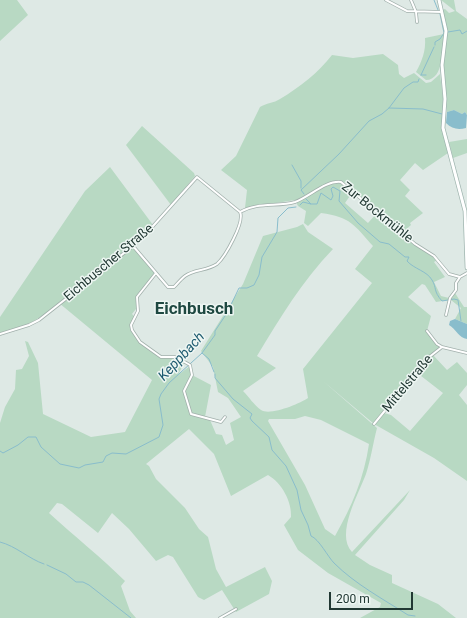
<!DOCTYPE html>
<meta charset="utf-8">
<style>
body{margin:0}
#map{position:relative;width:467px;height:618px;overflow:hidden;background:#dee9e5;font-family:Roboto,sans-serif}
canvas{display:block}
.scale{position:absolute;left:329px;top:592px;width:84px;height:18px;box-sizing:border-box;border:2px solid #213833;border-top:0;padding-left:5px;font-size:12px;line-height:14px;white-space:nowrap;color:#213833;-webkit-text-stroke:3px #eef6f3;paint-order:stroke}
</style>
<div id="map">
<canvas width="467" height="618"></canvas>
<div class="scale">200 m</div>
</div>
<script>
const ctx = document.querySelector('canvas').getContext('2d');
ctx.lineJoin = 'round';
function paint(path, color) {
  ctx.fillStyle = color;
  ctx.fill(path, 'evenodd');
}
function strokePath(path, color, width, dash) {
  ctx.strokeStyle = color;
  ctx.lineWidth = width;
  ctx.lineCap = dash ? 'butt' : 'round';
  ctx.setLineDash(dash || []);
  ctx.stroke(path);
}
function drawText(font, color, halo, rows, align = 'center') {
  ctx.font = font + ' Roboto,sans-serif';
  ctx.lineWidth = 3;
  ctx.setLineDash([]);
  ctx.textBaseline = 'middle';
  ctx.strokeStyle = halo;
  ctx.fillStyle = color;
  for (const [text, x, y, turn = 0] of rows) {
    ctx.save();
    ctx.translate(x, y);
    ctx.rotate((+turn || 0) * Math.PI / 180);
    ctx.textAlign = isNaN(turn) ? turn : align;
    if (halo) ctx.strokeText(text, 0, 0);
    ctx.fillText(text, 0, 0);
    ctx.restore();
  }
}
const green = new Path2D(`
 M0 0H17L28 15 0 41Z
 M441 0H454L456 11 467 19V115L465 112 462 114 454 110 447 112 443 71 447 28 442 10 445 9 449 13 455 11Z
 M444 34C443 47 444 80 426 80L416 72C422 61 426 51 425 38Z
 M383 54 398 65 399 74 404 78 414 73 426 83 431 82 440 74 443 98 442 128 448 153 423 170 415 163 400 180 410 190 405 196 423 213 410 223 411 225 403 232 356 195 346 183 338 181 352 193 345 203 368 223 376 214 437 260 434 262 445 277 434 282 441 296 449 298V300L436 302 425 285 422 284 408 297 431 316 427 331 437 344 442 347 433 355 447 370 457 362 467 373V385L459 395 467 405V481L434 458 374 424 323 381 377 428C373 443 371 459 366 474 359 493 335 534 352 552L410 490 404 500 355 555 370 565 392 575V583L438 604 456 618H360L380 607 381 603 328 573 298 550 284 525 291 517C292 502 282 483 268 475L231 496 214 454 189 429 146 464 149 466 156 479 185 508 199 529 208 537 216 569 226 587 265 567 272 581 269 594 236 612 222 590 204 600 198 597 173 557 168 555 156 561 129 529 112 513 98 533 62 504 57 503 49 513C74 536 101 557 125 581L121 586 130 611 136 618H0V423L5 407 15 389 16 370 22 369 29 356 25 341 28 342 38 363 43 414 91 437 125 432 152 380 59 303C36 322 28 325 0 334V317L85 191 110 167 153 225 133 244 156 273 137 297 138 310 136 309 132 314 135 317C134 320 131 323 131 326 130 335 153 354 160 357 166 359 176 357 185 361L178 375 190 366 192 375 211 385 205 417 210 420 216 434 222 435 226 445 234 440 230 423 241 417 228 398 218 392 213 367 201 351 243 284 263 236 297 227 303 224 308 232 333 249C302 281 280 318 257 356L276 368 243 391C249 397 254 405 261 410 270 416 299 404 308 398L303 369 372 283 355 269 373 246C354 225 351 217 321 213L308 226 304 223 306 211 298 206 295 200 245 208 247 190 221 170 236 156 260 107C266 103 274 103 280 99 300 87 318 73 332 55L353 58ZM416 372 443 393 410 431 391 415 384 413ZM305 416 321 420 369 444C364 478 352 506 335 536L325 529 305 485 268 421 269 419H295Z
 M142 126 194 173 195 176 171 205 126 145Z
 M467 139V153L453 158 449 142Z
 M455 293 464 307H467V324L455 319 461 308 451 300Z`);
const water = new Path2D(`
 M454 110 462 114 465 112 467 115 466 128C458 130 452 129 446 123L447 112Z
 M455 319 467 324V339C459 338 456 329 449 325L450 321Z`);
const stream = new Path2D(`
 M434 0 438 10
 M448 32 460 30 462 34 467 31
 M435 45V42L440 39 444 33 440 14
 M421 75 434 47
 M421 75H426
 M389 108 423 109 442 114
 M292 165 301 181V188
 M304 194 301 190 339 154 369 121 382 114 389 108 404 88 413 82H418L419 79
 M311 204H317L321 193 331 200 333 196 331 189 333 187 340 191 339 201 358 223 380 242 389 244 405 257H409L407 261C414 269 427 271 432 280 437 288 433 291 442 301L454 299 458 300 461 321
 M300 205 303 202 311 204 306 199
 M202 353 209 359 214 372
 M215 374V378L233 399 252 414 250 418 252 421 269 437 272 450 286 466 297 490 301 510 308 525 311 536C319 539 328 557 334 563 355 584 383 599 408 615L415 616
 M0 451 3 453 18 445 28 437H36L41 447 60 464 79 468 85 465 103 462 106 456 112 453 126 454 159 437 163 425 159 399 161 394 169 383 202 353 215 335V331L227 313 239 288H247L254 285 259 275 262 257 277 232 278 218 288 208 296 207
 M0 542C16 546 29 559 44 564
 M47 565 66 574 76 582H83L89 585 131 618`);
const street = new Path2D(`
 M386 0 407 11 442 12
 M411 0 416 12 417 22
 M240 212C257 202 278 207 295 202 309 197 326 180 341 182L415 244 434 256 449 274 460 277 467 273
 M133 246 168 287H174C177 284 181 279 185 276 194 269 207 271 217 264 225 257 245 222 240 212
 M156 273 137 297 138 311 131 325 132 330 140 342 161 357H176L190 365 192 375 184 391 191 414 221 422 225 417
 M446 315 450 298 456 290V283L460 277
 M427 331 437 344 442 347
 M0 334 29 325 39 320 133 246 145 235 197 177 240 212
 M374 424 428 358 442 347 467 353
 M220 618 236 609`);
const secondary = new Path2D(`
 M439 0 446 31 442 65 445 99 443 128 465 211 467 268`);
const streetNames = [
 ["Zur Bockmühle",377,213,39],
 ["Eichbuscher Straße",109,263,-40],
 ["Mittelstraße",408,384,-50]
];
const waterNames = [
 ["Keppbach",182,357,-47]
];
const districtNames = [
 ["Eichbusch",194,310]
];
paint(green, '#b8d9c3');
paint(water, '#89bdcc');
strokePath(stream, '#89bdcc', 1);
strokePath(street, '#a2b0ac', 3.5);
strokePath(secondary, '#9eb4ae', 4.5);
strokePath(street, '#fff', 2);
strokePath(secondary, '#fff', 3);
drawText('13px', '#213833', '#eef6f3', streetNames);
drawText('italic 14px', '#1f5c70', '#eef6f3', waterNames);
drawText('bold 17px', '#1e4841', '#eef6f3', districtNames);
</script>
